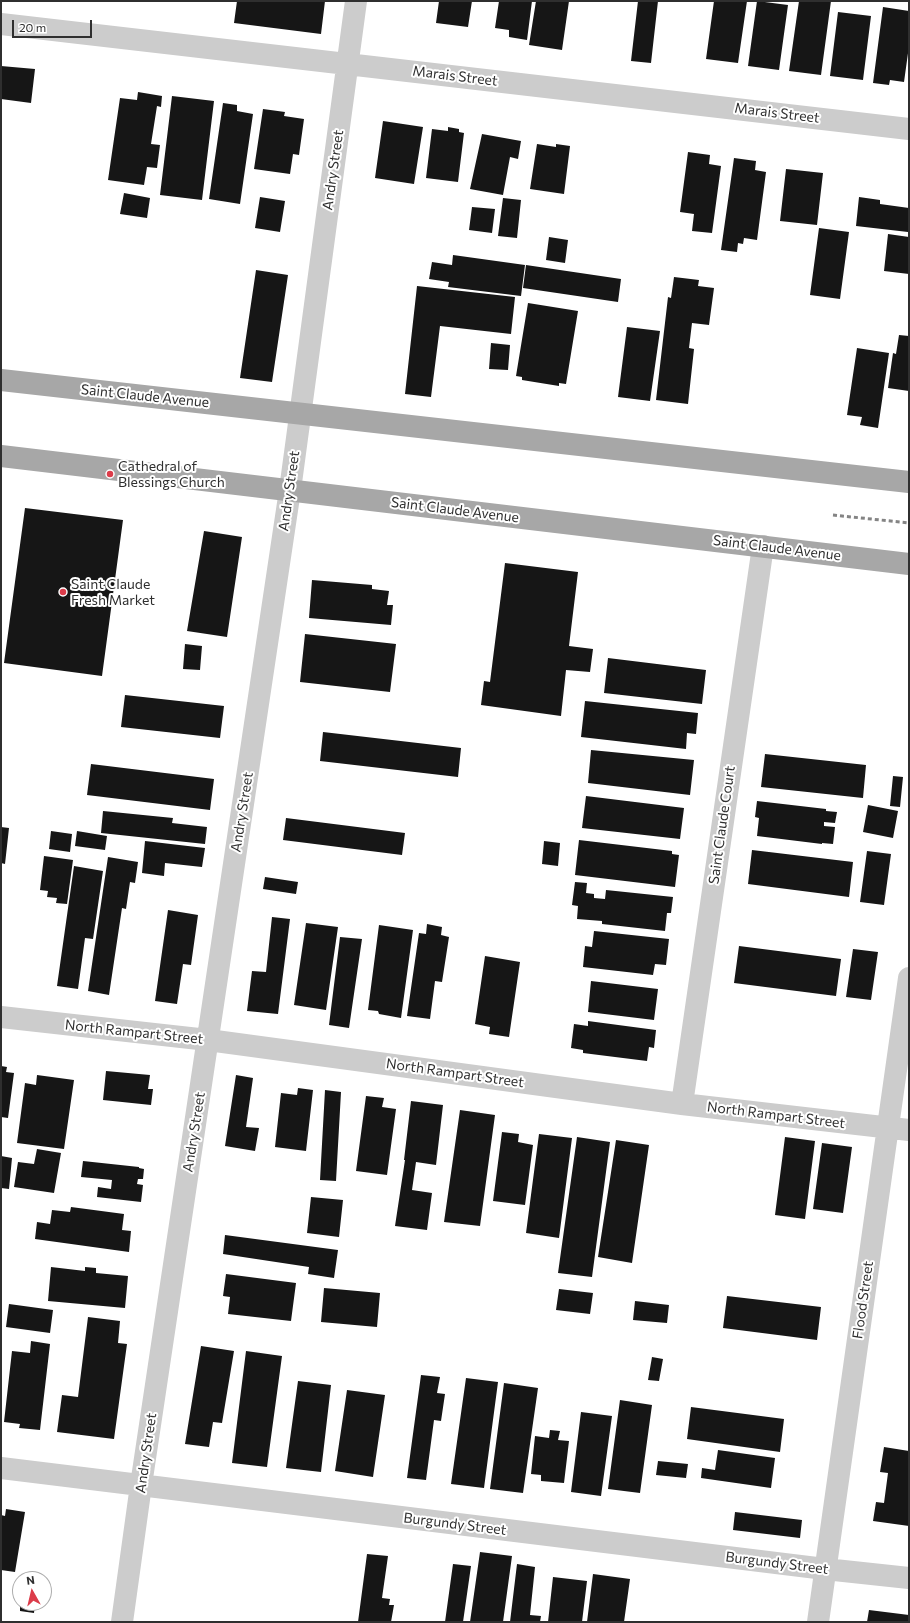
<!DOCTYPE html>
<style>
body{margin:0}
#map{position:relative;width:910px;height:1623px;overflow:hidden;background:#fff;font-family:Commissioner,sans-serif}
canvas{display:block}
.frame{position:absolute;inset:0;border:2px solid #2f2f2f;pointer-events:none}
.north{position:absolute;left:12px;top:1571px;width:40px;height:40px;box-sizing:border-box;background:#fff;border:1px solid #acacac;border-radius:50%;rotate:352deg;font-size:11px;font-weight:700;line-height:16px;text-align:center;color:#2f2f2f}
.north::after{content:'';display:block;margin:auto;width:14px;height:18px;background:#dc3c4a;clip-path:polygon(50% 0,100% 100%,50% 72%,0 100%)}
.scale{position:absolute;left:12px;top:20px;width:80px;height:18px;box-sizing:border-box;border:2px solid #2f2f2f;border-top:0;padding-left:5px;font-size:12px;line-height:14px;white-space:nowrap;color:#2f2f2f;-webkit-text-stroke:3px #fff;paint-order:stroke}
</style>
<div id="map">
<canvas width="910" height="1623"></canvas>
<div class="frame"></div>
<div class="north">N</div>
<div class="scale">20 m</div>
</div>
<script>
const ctx = document.querySelector('canvas').getContext('2d');
ctx.lineJoin = 'round';
function paint(path, color) {
  ctx.fillStyle = color;
  ctx.fill(path, 'evenodd');
}
function strokePath(path, color, width, dash) {
  ctx.strokeStyle = color;
  ctx.lineWidth = width;
  ctx.lineCap = dash ? 'butt' : 'round';
  ctx.setLineDash(dash || []);
  ctx.stroke(path);
}
function drawText(font, color, halo, rows, align = 'center') {
  ctx.font = font + ' Commissioner,sans-serif';
  ctx.lineWidth = 4;
  ctx.setLineDash([]);
  ctx.textBaseline = 'middle';
  ctx.strokeStyle = halo;
  ctx.fillStyle = color;
  for (const [text, x, y, turn = 0] of rows) {
    ctx.save();
    ctx.translate(x, y);
    ctx.rotate((+turn || 0) * Math.PI / 180);
    ctx.textAlign = isNaN(turn) ? turn : align;
    if (halo) ctx.strokeText(text, 0, 0);
    ctx.fillText(text, 0, 0);
    ctx.restore();
  }
}
const building = new Path2D(`
 M237 1H325L321 34 234 23Z
 M439 1H472L468 27 436 23Z
 M499 1H532L527 40 509 37V30L495 28Z
 M536 1H569L562 50 529 45Z
 M638 1H658L651 63 631 61Z
 M714 1H747L738 63 706 59Z
 M757 1 788 5 779 70 748 66Z
 M799 1H831L821 75 789 71Z
 M883 7 909 11V46L904 82 890 80 889 85 873 83Z
 M838 12 871 16 863 80 830 76Z
 M1 66 35 69 31 103 1 99Z
 M138 92 162 96 161 107 157 106 151 144 160 145 157 168 147 167 144 185 108 180 120 98 137 100Z
 M172 96 214 101 202 200 160 195Z
 M223 103 237 105V111L253 114 240 204 209 199Z
 M263 109 285 112 284 116 304 119 299 155 293 154 290 174 254 169Z
 M383 121 423 127 414 184 375 178Z
 M448 127 459 129V132L464 133 458 182 426 178 432 129 448 131Z
 M482 134 521 141 518 159 510 157 503 195 470 189Z
 M537 144 556 147V144L570 146 564 194 530 189Z
 M688 152 710 155 709 164 721 166 712 233 692 231 694 214 680 212Z
 M734 158 756 161 755 170 766 172 757 240 744 238 743 244 738 243 737 252 721 250Z
 M786 169 823 173 817 225 780 221Z
 M124 193 150 198 147 218 120 214Z
 M260 197 285 201 280 232 255 228Z
 M859 197 880 200V204L909 208 908 232 856 226Z
 M503 198 521 200 517 238 498 236Z
 M472 207 495 209 492 233 469 230Z
 M819 228 849 232 840 299 810 295Z
 M888 234 909 237V274L884 271Z
 M549 237 568 240 565 263 546 260Z
 M453 255 525 265 521 296 448 287 449 282 429 279 432 262 452 265Z
 M526 265 621 279 618 302 523 288Z
 M256 270 288 275 272 382 240 378Z
 M674 277 699 280 698 286 714 288 709 325 692 323 689 348 694 349 688 404 656 400 668 297 671 298Z
 M417 286 515 297 511 334 440 326 431 397 405 394Z
 M528 303 578 311 566 384 559 383V386L522 380V377L516 376Z
 M627 327 660 331 650 401 618 397Z
 M899 335 909 336V391L888 388 893 353 896 354Z
 M491 343 510 345 508 370 489 369Z
 M857 348 889 353 878 428 860 425 862 417 847 415Z
 M25 508 123 520 102 676 4 663Z
 M204 531 242 537 227 637 187 631Z
 M505 563 578 572 569 646 593 649 590 672 566 670 561 716 481 705 484 681 490 682Z
 M312 580 372 585V589L389 591 387 605H393L391 625 309 618Z
 M305 634 396 644 390 692 300 682Z
 M185 644 202 646 200 670 183 669Z
 M608 658 706 670 702 704 604 693Z
 M125 695 224 706 220 738 121 727Z
 M585 701 698 713 696 734 687 733 686 749 581 737Z
 M323 732 461 748 458 777 320 761Z
 M591 750 694 760 690 795 588 783Z
 M765 754 866 765 863 798 761 787Z
 M91 764 214 779 210 810 87 795Z
 M893 776 903 777 900 807 890 806Z
 M586 796 684 808 680 839 582 828Z
 M757 801 826 809V811L837 812 835 823 824 822V826L835 827 833 844 822 843V844L757 836 759 818 755 817Z
 M868 805 898 811 893 838 863 832Z
 M103 811 173 818 172 823 207 827 205 844 101 833Z
 M286 818 405 833 402 855 283 840Z
 M1 827 9 828 5 864 1 863Z
 M51 831 72 834 70 852 49 849Z
 M77 831 107 836 105 850 75 846Z
 M579 840 672 851V854L679 855 675 887 575 875Z
 M145 841 205 848 202 867 165 863 164 876 142 873Z
 M544 841 560 843 558 866 542 864Z
 M752 850 853 862 849 897 748 884Z
 M867 851 891 854 884 905 860 902Z
 M44 856 73 860 67 904 56 903 57 898 47 897 48 891 40 890Z
 M108 857 138 862 135 883 130 882 126 909 122 908 109 995 88 991Z
 M74 866 103 871 93 939 85 938 78 989 57 986Z
 M265 877 298 882 296 894 263 889Z
 M575 882 587 883 586 893 594 894V898L605 899 606 890 673 897 671 913H667L665 931 602 924V921L577 919 578 906 572 905Z
 M168 910 198 915 191 965 183 964 177 1004 155 1001Z
 M272 917 290 919 278 1014 247 1011 252 971 266 972Z
 M306 923 338 927 326 1010 294 1005Z
 M427 924 442 927 441 935 449 937 442 982 435 981 430 1019 407 1016 419 933 426 934Z
 M379 925 413 930 401 1018 379 1014 378 1011 368 1010Z
 M594 931 669 939 666 965 655 964 653 975 583 967 585 946 592 947Z
 M340 937 362 939 349 1028 329 1025Z
 M739 946 841 959 836 996 734 983Z
 M853 949 878 952 871 1000 846 997Z
 M485 956 520 962 509 1037 489 1034 490 1027 475 1024Z
 M591 981 658 989 654 1020 588 1012Z
 M588 1021 656 1030 654 1048 649 1047 647 1061 583 1053V1050L571 1048 574 1024 588 1026Z
 M1 1066 7 1067 6 1072 14 1073 8 1118 1 1117Z
 M106 1071 150 1075 148 1089H153L151 1105 103 1100Z
 M37 1075 74 1080 64 1149 17 1143 25 1083 36 1085Z
 M236 1075 253 1078 246 1127 259 1128 255 1151 225 1146Z
 M298 1088 313 1090 306 1151 275 1147 281 1093 297 1095Z
 M325 1090 341 1092 336 1181 320 1180Z
 M366 1096 384 1098 382 1107 396 1109 387 1175 356 1171Z
 M411 1101 443 1105 436 1165 416 1162 412 1190 432 1193 427 1230 395 1226 405 1160H404Z
 M460 1110 495 1115 480 1226 444 1222Z
 M502 1132 519 1134 518 1142 533 1145 525 1205 493 1201Z
 M539 1134 572 1138 559 1238 526 1233Z
 M577 1137 610 1142 592 1277 558 1273Z
 M785 1137 815 1141 805 1219 775 1215Z
 M616 1140 649 1145 632 1263 598 1257Z
 M822 1143 852 1147 843 1213 813 1209Z
 M37 1149 61 1153 54 1193 14 1187 18 1162 34 1164Z
 M1 1156 12 1158 9 1189 1 1188Z
 M83 1161 139 1167V1168L144 1169 143 1179H138L137 1184 143 1185 141 1202 97 1197 98 1187 111 1189 112 1180 81 1177Z
 M311 1197 343 1200 339 1237 307 1233Z
 M71 1207 124 1214 122 1230 131 1231 129 1252 35 1239 37 1222 50 1224 52 1210 70 1212Z
 M225 1235 338 1250 334 1278 308 1274 309 1267 223 1254Z
 M51 1267 85 1271V1267L96 1268V1273L128 1276 125 1308 48 1301Z
 M226 1274 296 1283 291 1321 228 1314 230 1297 223 1296Z
 M324 1288 380 1293 377 1327 321 1322Z
 M559 1289 593 1293 590 1314 556 1310Z
 M727 1296 821 1307 817 1340 723 1328Z
 M635 1301 669 1305 667 1323 633 1320Z
 M9 1304 53 1310 50 1333 6 1327Z
 M88 1317 120 1321 118 1343 127 1344 114 1439 57 1432 62 1395 78 1397Z
 M31 1341 50 1344 40 1430 19 1428 20 1424 4 1422 12 1351 30 1353Z
 M201 1346 234 1351 222 1423 213 1422 209 1447 185 1444Z
 M246 1351 282 1356 267 1467 232 1463Z
 M652 1357 663 1359 659 1381 648 1380Z
 M421 1375 440 1377 437 1393 445 1394 441 1421 434 1420 426 1480 407 1478Z
 M466 1378 498 1382 484 1488 451 1484Z
 M298 1381 331 1385 321 1472 286 1468Z
 M504 1383 538 1388 523 1493 490 1489Z
 M347 1390 385 1395 373 1477 335 1471Z
 M620 1400 652 1405 640 1493 608 1489Z
 M691 1407 784 1419 780 1452 687 1439Z
 M581 1412 612 1416 601 1496 571 1492Z
 M550 1430 560 1431 558 1440 569 1441 564 1483 541 1481V1475L531 1474 535 1436 549 1438Z
 M884 1447 909 1451V1526L873 1521 876 1502 884 1503 888 1473 880 1472Z
 M718 1450 775 1458 771 1488 701 1478 702 1468 715 1470Z
 M658 1461 688 1464 686 1478 656 1475Z
 M6 1509 25 1512 15 1572 1 1570V1515L5 1516Z
 M735 1512 802 1520 800 1538 733 1530Z
 M480 1552 512 1556 503 1622H470Z
 M367 1554 388 1556 382 1598 390 1599 389 1605H394L391 1622H358Z
 M453 1564 471 1566 463 1622H445Z
 M517 1564 535 1567 530 1615 541 1616 540 1622H510Z
 M593 1574 630 1579 624 1622H587Z
 M553 1577 587 1581 582 1622H548Z
 M20 1603H35L34 1613 20 1611Z
 M869 1610 909 1615V1622H867Z`);
const minor = new Path2D(`
 M1 24 909 129
 M1 1017 208 1040 682 1104 909 1130
 M682 1104 763 546
 M1 1468 825 1569 909 1578
 M122 1622 141 1485 290 490 356 1
 M818 1622 909 978`);
const major = new Path2D(`
 M1 380 909 482
 M1 456 909 564`);
const rail = new Path2D(`
 M833 515 909 523`);
const markers = [
 [110,474,4,"#dc3c4a"],
 [63,592,4,"#dc3c4a"]
];
const streetNames = [
 ["Marais Street",455,76,7],
 ["Marais Street",777,113,7],
 ["Andry Street",333,170,-82],
 ["Saint Claude Avenue",145,396,6],
 ["Andry Street",289,491,-82],
 ["Saint Claude Avenue",455,510,7],
 ["Saint Claude Avenue",777,548,7],
 ["Andry Street",242,812,-81],
 ["Saint Claude Court",722,825,-82],
 ["North Rampart Street",134,1032,6],
 ["North Rampart Street",455,1073,8],
 ["North Rampart Street",776,1115,7],
 ["Andry Street",194,1132,-81],
 ["Flood Street",863,1300,-82],
 ["Andry Street",146,1453,-82],
 ["Burgundy Street",455,1524,7],
 ["Burgundy Street",777,1563,7]
];
const poiNames = [
 ["Cathedral of",118,466],
 ["Blessings Church",118,482],
 ["Saint Claude",71,584],
 ["Fresh Market",71,600]
];
paint(building, '#161616');
strokePath(minor, '#ccc', 22);
strokePath(major, '#a7a7a7', 22);
strokePath(rail, '#848484', 3, [4, 3]);
for (const [x, y, r, color] of markers) {
  const dot = new Path2D();
  dot.arc(x, y, r, 0, 2 * Math.PI);
  ctx.fillStyle = color;
  ctx.fill(dot);
  strokePath(dot, '#fff', 1.5);
}
drawText('14px', '#2f2f2f', '#fff', streetNames);
drawText('14px', '#2f2f2f', '#fff', poiNames, 'left');
</script>
